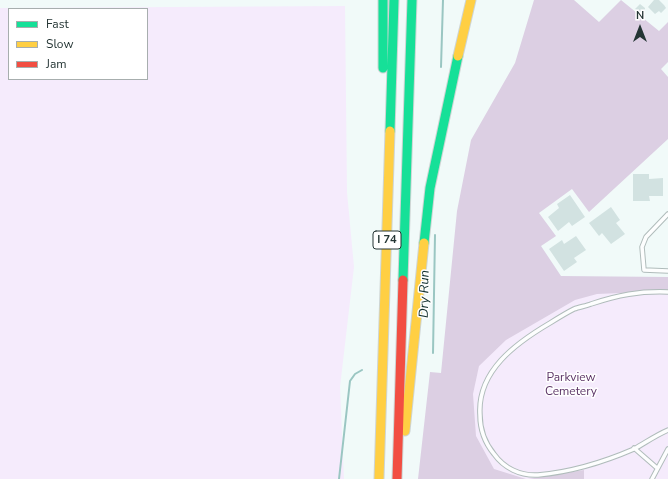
<!DOCTYPE html>
<style>
body{margin:0}
#map{position:relative;width:668px;height:479px;overflow:hidden;background:#f1faf9;font-family:"Nunito Sans",sans-serif}
canvas{display:block}
.legend{position:absolute;left:8px;top:8px;width:140px;height:72px;box-sizing:border-box;background:#fff;border:1px solid #a7aeae;margin:0;padding:5px 7px;list-style:none;font-size:12px;color:#243534}
.legend li{display:flex;align-items:center;gap:8px;height:20px}
.legend b{width:20px;border:1px solid #a7aeae}
.north{position:absolute;left:620px;top:8px;width:40px;height:40px;-webkit-text-stroke:3px #fff;paint-order:stroke;rotate:0deg;font-size:11px;font-weight:700;line-height:16px;text-align:center;color:#243534}
.north::after{content:'';display:block;margin:auto;width:14px;height:18px;background:#243534;clip-path:polygon(50% 0,100% 100%,50% 72%,0 100%)}
</style>
<div id="map">
<canvas width="668" height="479"></canvas>
<ul class="legend">
<li><b style="height:5px;background:#16e098"></b>Fast</li>
<li><b style="height:5px;background:#ffcf43"></b>Slow</li>
<li><b style="height:5px;background:#f24e42"></b>Jam</li>
</ul>
<div class="north">N</div>
</div>
<script>
const ctx = document.querySelector('canvas').getContext('2d');
ctx.lineJoin = 'round';
function paint(path, color) {
  ctx.fillStyle = color;
  ctx.fill(path, 'evenodd');
}
function strokePath(path, color, width, dash) {
  ctx.strokeStyle = color;
  ctx.lineWidth = width;
  ctx.lineCap = dash ? 'butt' : 'round';
  ctx.setLineDash(dash || []);
  ctx.stroke(path);
}
function drawText(font, color, halo, rows, align = 'center') {
  ctx.font = font + ' "Nunito Sans",sans-serif';
  ctx.lineWidth = 3;
  ctx.setLineDash([]);
  ctx.textBaseline = 'middle';
  ctx.strokeStyle = halo;
  ctx.fillStyle = color;
  for (const [text, x, y, turn = 0] of rows) {
    ctx.save();
    ctx.translate(x, y);
    ctx.rotate((+turn || 0) * Math.PI / 180);
    ctx.textAlign = isNaN(turn) ? turn : align;
    if (halo) ctx.strokeText(text, 0, 0);
    ctx.fillText(text, 0, 0);
    ctx.restore();
  }
}
const green = new Path2D(`
 M345 6 347 192 354 267 340 387 344 479H0V8ZM9 9H147V79H9Z
 M668 289V479H454L457 294Z`);
const forest = new Path2D(`
 M534 0H574L599 22 621 0 659 31 668 22V62L661 69 668 77V139L589 212 572 189 539 213 556 236 541 246 561 276 668 277V291L597 294 575 300 506 340 479 366 473 394 476 436 494 469 526 479H418L430 372 441 373 457 211 471 140 515 63Z
 M584 470V479H528Z`);
const stream = new Path2D(`
 M441 67 443 0
 M433 353 435 235
 M339 479 350 381 355 374 362 370`);
const building = new Path2D(`
 M654 0H659L664 5 666 8 661 13 659 11 655 14 648 7Z
 M640 4 645 8V18L635 9Z
 M633 174H649V179L663 178V196H649L650 201H633Z
 M570 195 585 217 572 226 569 222 558 231 548 217 559 208 557 204Z
 M611 207 620 220 616 223 625 234 611 244 602 233 599 236 589 223Z
 M576 236 586 250 574 258 577 262 564 271 549 249 562 240 564 244Z`);
const lane = new Path2D(`
 M668 214 646 237 642 247 644 270 668 271
 M668 292C639 291 618 295 591 304 586 306 579 307 574 309 566 313 558 318 550 323 516 343 477 371 480 415 480 430 485 443 494 454 504 468 520 476 538 475 571 472 604 462 634 449 645 443 656 435 668 430
 M634 448 657 468
 M652 479 668 449`);
const fast = new Path2D(`
 M383 0V68
 M390 131 394 0
 M424 243 430 188 458 56
 M403 280 412 0`);
const slow = new Path2D(`
 M458 56 471 0
 M405 431 424 243
 M379 479 390 131`);
const jam = new Path2D(`
 M397 479 403 280`);
const shields = [
 [387,240,28]
];
const shieldNames = [
 ["I 74",387,240]
];
const parkNames = [
 ["Parkview",571,378],
 ["Cemetery",571,392]
];
const waterNames = [
 ["Dry Run",425,294,-89]
];
paint(green, '#f5ebfc');
paint(forest, '#dccfe3');
strokePath(stream, '#9ac6c2', 2);
paint(building, '#d2e2e1');
strokePath(lane, '#b0bcbb', 5.5);
strokePath(fast, '#ced5d4', 11);
strokePath(slow, '#ced5d4', 11);
strokePath(jam, '#ced5d4', 11);
strokePath(lane, '#fdfefe', 3.5);
strokePath(fast, '#16e098', 9);
strokePath(slow, '#ffcf43', 9);
strokePath(jam, '#f24e42', 9);
for (const [x, y, w] of shields) {
  const box = new Path2D();
  box.roundRect(x - w / 2, y - 9, w, 18, 3);
  ctx.fillStyle = '#fff';
  ctx.fill(box);
  strokePath(box, '#243534', 1);
}
drawText('bold 11px', '#243534', null, shieldNames);
drawText('12px', '#5d3667', '#fff', parkNames);
drawText('italic 13px', '#143230', '#fff', waterNames);
</script>
